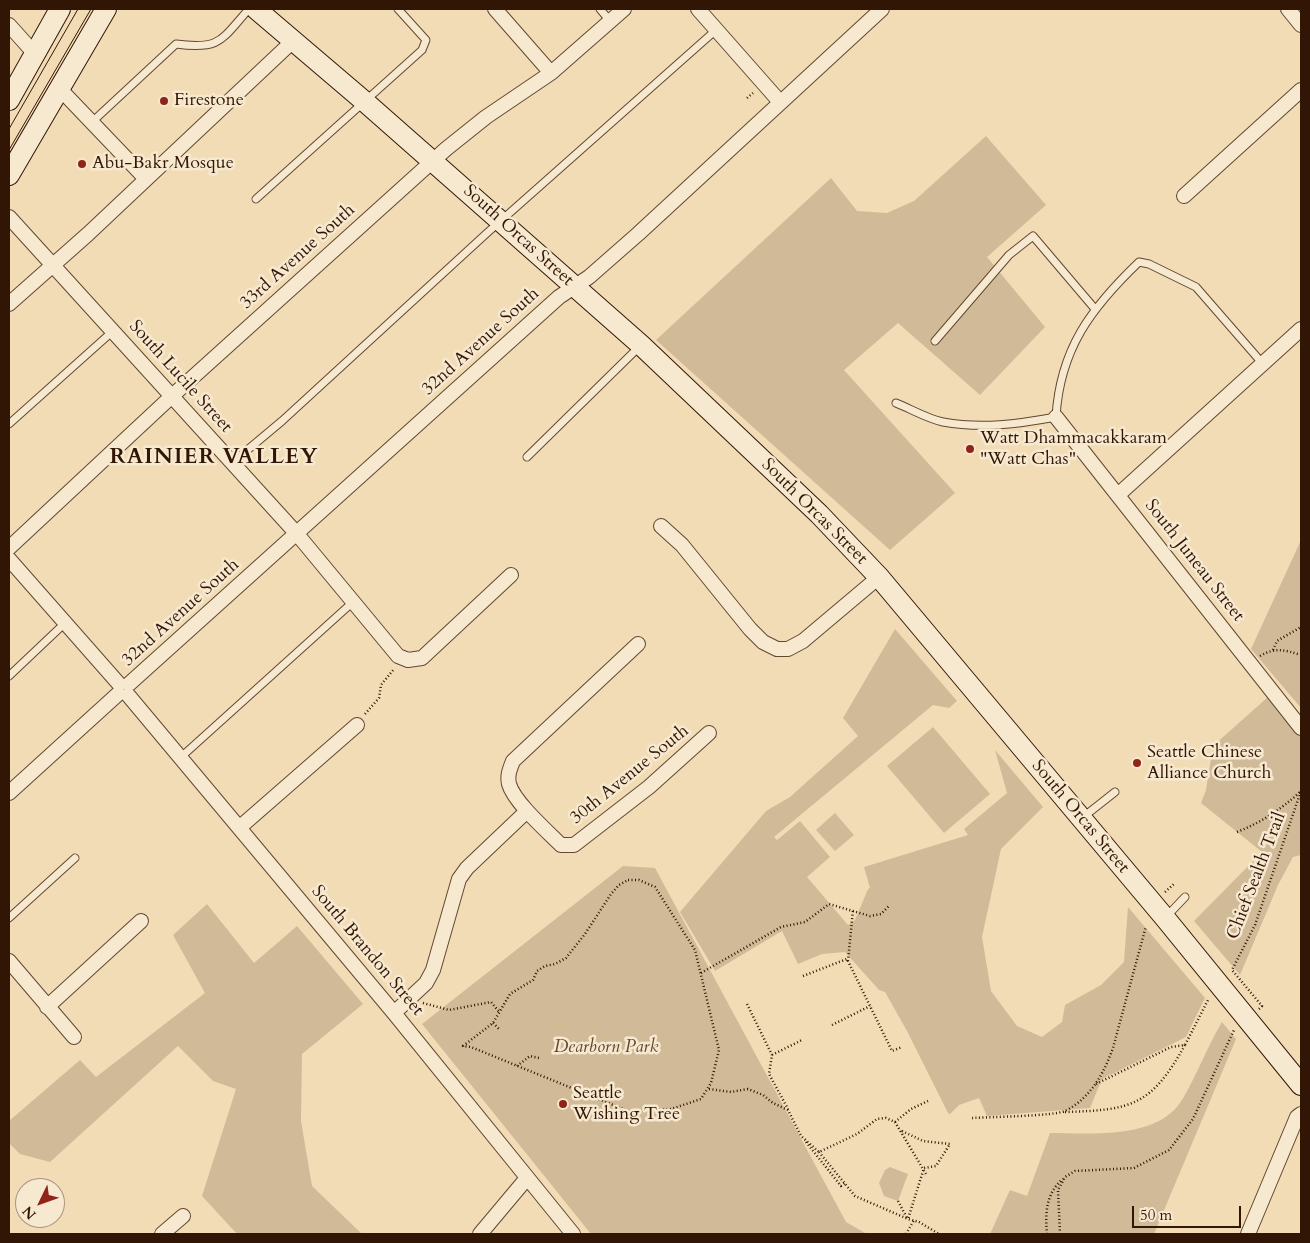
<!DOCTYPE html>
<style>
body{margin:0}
#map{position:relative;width:1310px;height:1243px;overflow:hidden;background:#f2dcb6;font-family:Cardo,serif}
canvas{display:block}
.frame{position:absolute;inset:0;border:10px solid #321605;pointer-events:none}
.north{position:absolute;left:15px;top:1178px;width:50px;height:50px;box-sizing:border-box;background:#f7e8d0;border:1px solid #a8947f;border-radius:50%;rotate:228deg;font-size:14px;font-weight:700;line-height:20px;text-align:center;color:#321605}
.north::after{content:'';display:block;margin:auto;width:18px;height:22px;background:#8f2418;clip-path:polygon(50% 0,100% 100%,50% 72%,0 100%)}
.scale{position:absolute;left:1132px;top:1206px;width:109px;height:22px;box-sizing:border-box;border:2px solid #321605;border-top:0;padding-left:6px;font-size:15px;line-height:18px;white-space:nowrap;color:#321605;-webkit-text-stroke:4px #f7e8d0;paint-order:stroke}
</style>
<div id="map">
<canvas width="1310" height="1243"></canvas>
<div class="frame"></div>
<div class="north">N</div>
<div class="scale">50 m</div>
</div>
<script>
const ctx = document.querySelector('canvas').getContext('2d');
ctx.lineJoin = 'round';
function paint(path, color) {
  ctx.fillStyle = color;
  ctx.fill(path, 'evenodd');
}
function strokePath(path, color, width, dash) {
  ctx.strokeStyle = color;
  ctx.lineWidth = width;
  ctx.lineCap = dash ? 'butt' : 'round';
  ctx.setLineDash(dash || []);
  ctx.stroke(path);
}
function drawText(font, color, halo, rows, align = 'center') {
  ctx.font = font + ' Cardo,serif';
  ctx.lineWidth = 5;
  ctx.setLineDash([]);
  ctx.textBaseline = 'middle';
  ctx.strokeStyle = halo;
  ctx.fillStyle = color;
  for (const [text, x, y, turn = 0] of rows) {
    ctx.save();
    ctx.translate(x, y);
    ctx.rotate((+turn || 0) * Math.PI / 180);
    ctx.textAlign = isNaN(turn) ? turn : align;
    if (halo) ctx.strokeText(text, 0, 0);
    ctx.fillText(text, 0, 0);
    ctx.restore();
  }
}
const green = new Path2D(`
 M986 136 1046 205 987 257 1045 327 980 395 898 323 844 370 955 493 890 550 656 340 831 178 857 211 887 213 914 201Z
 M1301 540V708L1251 649Z
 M895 629 957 701 949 708 933 705 774 837 777 840 800 821 830 857 807 877 848 925 855 920 868 889 870 888 864 867 968 835 964 829 1007 793 995 750 1043 807 1001 849 982 937 991 991 1017 1026 1042 1037 1062 1022 1065 1005 1101 985 1124 962 1128 907 1205 998 1186 1037 1102 1079 1090 1108 987 1116 979 1098 959 1105 950 1114 948 1113 907 1031 885 992 879 990 845 952 822 954 798 964 782 931 715 971 680 912 766 811 790 797 858 736 843 718Z
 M1269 696 1301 736V855L1293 857 1278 885 1240 975 1194 921 1262 852 1201 803 1206 790 1213 746Z
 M933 727 990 794 944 833 887 766Z
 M835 813 854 835 835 851 816 830Z
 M623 866 655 868 846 1222 867 1234H591L422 1024Z
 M207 904 254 963 297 926 363 1004 302 1054 301 1121 312 1186 362 1234H237L202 1196 236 1089 213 1081 178 1046 50 1162 20 1154 9 1143V1121L80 1060 96 1077 205 993 173 935Z
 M1222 1022 1236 1039 1154 1234H990L1010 1190 1027 1196 1050 1133C1090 1133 1158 1140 1182 1100 1197 1075 1207 1047 1222 1022Z
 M890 1167 908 1174 898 1201 884 1196 879 1183 885 1170Z`);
const path = new Path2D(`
 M747 98 753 93
 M1273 650 1277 641 1301 627
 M1260 656C1275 647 1285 650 1301 655
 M365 714 379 698 381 685 394 669
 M1237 832C1262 822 1280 810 1300 792
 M628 880H639L655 887 695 950 719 1050 711 1083 701 1099 671 1109 628 1111 471 1047 463 1046 493 1023 510 994 533 980 537 971 545 966 555 964 566 958 585 934 611 894 619 885Z
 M1165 892 1175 883
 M848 961 853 910
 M701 973 781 927 805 922 829 904 870 916 881 914 889 906
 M803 976 847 959 892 1051 902 1047
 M423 1003 449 1010 491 1002 500 1013
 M747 1004 772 1055 769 1074 788 1109
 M1259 1009 1262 1006 1232 970 1255 925 1301 791
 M493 1023 499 1029
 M832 1025 870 1006
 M772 1055 802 1040
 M517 1066 530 1056 539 1058
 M1096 1084 1171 1047 1185 1045 1208 1000
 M709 1089 731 1092 748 1089 763 1095 773 1103 788 1110 801 1136 819 1152 857 1134 877 1119 886 1118 895 1122 926 1174
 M1065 1112C1132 1110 1151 1106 1185 1045
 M972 1118C988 1117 1055 1116 1065 1111 1091 1098 1104 1073 1113 1048L1146 926
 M895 1122 911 1109 928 1101
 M902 1131 923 1141 950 1144 936 1166 924 1168 908 1219
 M806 1142 841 1186 845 1183
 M819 1152 855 1196 908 1219 919 1222 939 1234
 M898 1201 907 1218
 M906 1234 914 1220
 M1047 1234C1045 1213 1046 1193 1063 1179
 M1060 1234 1058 1190 1065 1177 1075 1171 1134 1168 1169 1150 1193 1119 1234 1030`);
const lane = new Path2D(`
 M600 9 610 21
 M92 122 176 44C221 50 221 40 249 9
 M256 199 422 50 426 40 398 9
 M935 341 1009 255 1033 236 1095 309
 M896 403C911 409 928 419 943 422 982 429 1018 424 1056 417 1060 349 1091 308 1139 262L1149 264 1196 287 1263 364
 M9 424 113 331
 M527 457 639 347
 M233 462 282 421 487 233 716 30
 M9 676 65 623
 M180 758 353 602
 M1082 818 1115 792
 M1167 916 1185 897
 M9 918 75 858`);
const street = new Path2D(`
 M495 9 551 73
 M698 9 780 102
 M1288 9 1301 25
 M9 25 35 54
 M59 88 146 179
 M1184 196 1301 90
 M9 217 297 534 398 656 408 660 422 658 511 575
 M9 304 88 234 293 41
 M1056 417 1301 728
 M1119 494 1301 329
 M661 526 682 545 750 629 763 642 777 649H788L803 641 879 577
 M9 548 172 396 446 149 486 117 551 73 624 9
 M9 559 119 684
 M638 644 513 761C510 769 507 775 509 784 514 802 547 831 561 845H574L649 787 709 733
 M129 684 559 297 589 277 638 234 882 9
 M128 695 394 1013 573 1234
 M9 793 118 694
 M239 828 357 725
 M9 961 74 1037
 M47 1007 141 921
 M394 1013 426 983 433 970 459 879 467 868 527 811
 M162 1234 183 1216
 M480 1234 527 1178
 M1248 1234 1297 1117 1301 1114`);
const secondary = new Path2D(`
 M256 9 364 101 641 345 819 514 879 577 1165 918 1301 1085
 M9 100 60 9
 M9 175 106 9`);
const tram = new Path2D(`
 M9 129 78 9
 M9 150 91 9`);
const markers = [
 [164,101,5,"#8f2418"],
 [82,164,5,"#8f2418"],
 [970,449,5,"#8f2418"],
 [1137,763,5,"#8f2418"],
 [563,1104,5,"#8f2418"]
];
const poiNames = [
 ["Firestone",174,101],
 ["Abu-Bakr Mosque",92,164],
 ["Watt Dhammacakkaram",980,439],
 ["\"Watt Chas\"",980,460],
 ["Seattle Chinese",1147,753],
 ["Alliance Church",1147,774],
 ["Seattle",573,1094],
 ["Wishing Tree",573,1115]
];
const streetNames = [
 ["South Orcas Street",518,236,42],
 ["33rd Avenue South",298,257,-42],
 ["32nd Avenue South",481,342,-42],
 ["South Lucile Street",180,377,48],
 ["South Orcas Street",814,512,45],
 ["South Juneau Street",1194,561,52],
 ["32nd Avenue South",181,613,-42],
 ["30th Avenue South",630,775,-39],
 ["South Orcas Street",1080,817,50],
 ["Chief Sealth Trail",1257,876,-69],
 ["South Brandon Street",367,951,50]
];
const parkNames = [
 ["Dearborn Park",606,1048]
];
const districtNames = [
 ["RAINIER VALLEY",214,458]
];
paint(green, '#d1ba98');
strokePath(lane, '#624831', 9);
strokePath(street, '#624831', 16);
strokePath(secondary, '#321605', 22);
strokePath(path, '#321605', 2.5, [1, 2.5]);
strokePath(lane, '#f7e8d0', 7);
strokePath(street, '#f7e8d0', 14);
strokePath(secondary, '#f7e8d0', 20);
strokePath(tram, '#321605', 1);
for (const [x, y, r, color] of markers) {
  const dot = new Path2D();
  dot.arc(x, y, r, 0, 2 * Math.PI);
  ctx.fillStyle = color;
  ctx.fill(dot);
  strokePath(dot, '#f7e8d0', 2);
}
drawText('18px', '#321605', '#f7e8d0', poiNames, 'left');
drawText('18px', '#321605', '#f7e8d0', streetNames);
drawText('italic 18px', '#624731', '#f7e8d0', parkNames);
ctx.letterSpacing = '1px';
drawText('bold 22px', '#321605', '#f7e8d0', districtNames);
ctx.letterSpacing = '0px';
</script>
